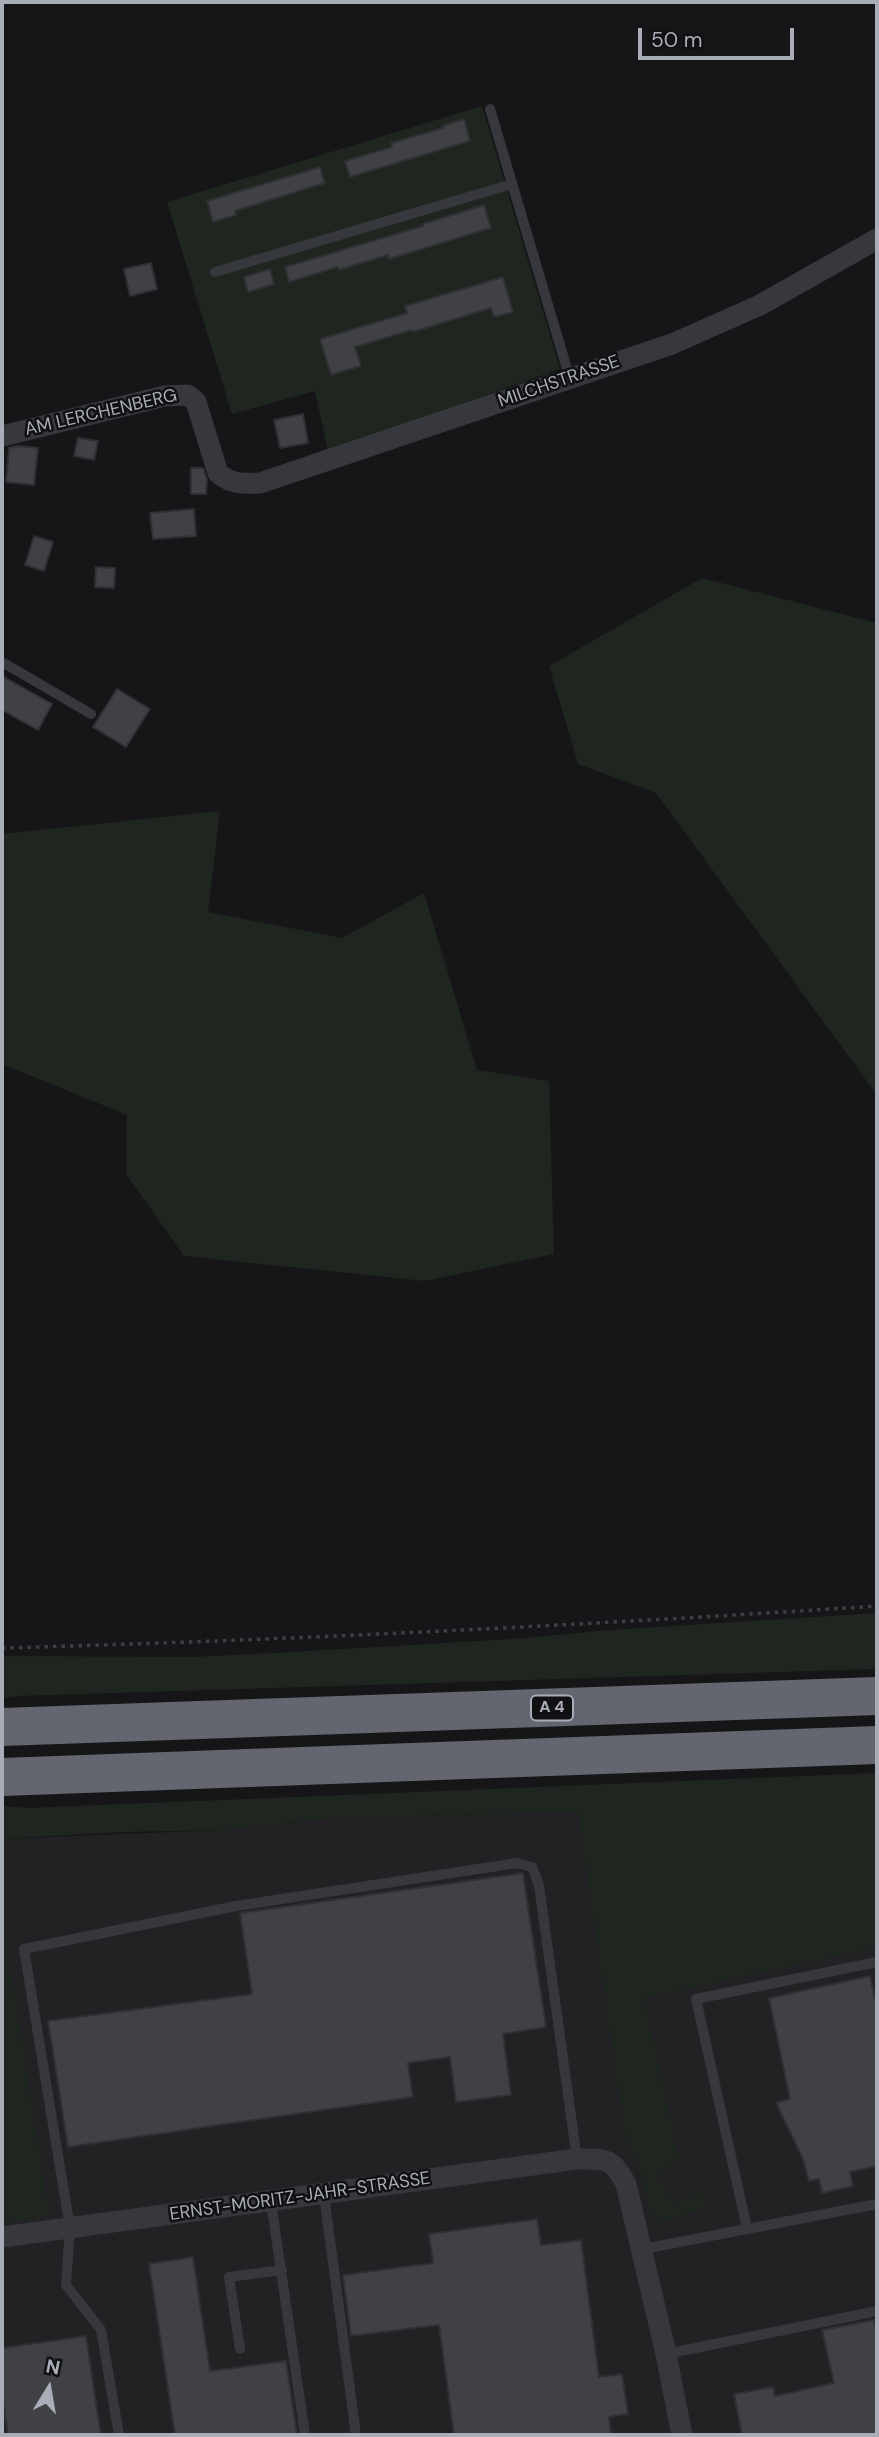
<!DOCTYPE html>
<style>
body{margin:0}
#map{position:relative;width:879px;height:2437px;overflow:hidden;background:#161618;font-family:"DM Sans",sans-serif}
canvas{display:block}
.frame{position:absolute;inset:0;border:4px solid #a8adb8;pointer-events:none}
.north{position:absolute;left:14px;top:2353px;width:70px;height:70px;-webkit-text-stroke:5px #111113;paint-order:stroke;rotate:11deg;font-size:19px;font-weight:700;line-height:28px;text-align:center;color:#a8adb8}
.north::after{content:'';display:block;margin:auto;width:24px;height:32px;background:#a8adb8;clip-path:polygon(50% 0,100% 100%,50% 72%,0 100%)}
.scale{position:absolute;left:638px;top:28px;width:156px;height:32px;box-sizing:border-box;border:4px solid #a8adb8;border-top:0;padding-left:9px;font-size:21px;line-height:24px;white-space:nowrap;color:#a8adb8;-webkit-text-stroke:5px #111113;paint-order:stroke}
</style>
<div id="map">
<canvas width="879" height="2437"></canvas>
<div class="frame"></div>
<div class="north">N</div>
<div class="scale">50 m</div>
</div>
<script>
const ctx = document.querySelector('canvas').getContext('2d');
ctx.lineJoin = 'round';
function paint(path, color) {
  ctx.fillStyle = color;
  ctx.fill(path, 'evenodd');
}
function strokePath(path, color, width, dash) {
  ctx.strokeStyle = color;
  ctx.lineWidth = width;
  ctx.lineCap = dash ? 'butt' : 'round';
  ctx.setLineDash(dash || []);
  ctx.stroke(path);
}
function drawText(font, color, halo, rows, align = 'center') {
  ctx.font = font + ' "DM Sans",sans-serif';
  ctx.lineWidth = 5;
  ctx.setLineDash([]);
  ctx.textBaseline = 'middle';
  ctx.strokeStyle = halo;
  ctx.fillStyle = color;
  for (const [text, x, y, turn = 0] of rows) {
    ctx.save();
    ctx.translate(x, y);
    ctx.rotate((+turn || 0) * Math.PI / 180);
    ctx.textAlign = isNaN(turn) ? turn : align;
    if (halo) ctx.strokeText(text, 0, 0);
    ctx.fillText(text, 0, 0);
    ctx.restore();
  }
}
const built = new Path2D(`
 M877 1798V2435H2V1839L222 1830 325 1819 578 1811Z`);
const green = new Path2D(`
 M482 106 560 369 328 451 315 391 232 414 167 202Z
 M702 578 877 623V1095L656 793 578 764 549 666Z
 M220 811 208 912 342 938 424 893 477 1070 549 1081 554 1254 425 1281 184 1256 126 1174 127 1115 2 1064V834Z
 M877 1613V1669L18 1696 2 1698V1656L192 1657 274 1653 512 1639 610 1630Z
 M877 1773V1947L644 1998 679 2159 655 2176 675 2204 705 2191 704 2205 694 2211 657 2223 651 2216 638 2157 627 2145 578 1811 323 1819 223 1830 122 1832 2 1839V1806L28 1808Z
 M2 1915 49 2216 2 2223Z`);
const building = new Path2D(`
 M464 119 470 141 350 177 345 161 392 147 391 143 443 128 442 126Z
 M320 167 325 183 235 211 236 215 213 222 207 201Z
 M484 205 491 228 389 259 388 255 339 270 338 267 289 282 285 267 423 226V224Z
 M151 263 157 289 130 296 124 269Z
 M270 269 274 284 248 292 244 277Z
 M503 277 513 312 494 317 491 308 413 332 412 330 355 347 361 366 331 375 320 339 407 313 405 306Z
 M303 414 308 443 280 448 274 420Z
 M78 438 98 441 94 460 74 456Z
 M17 446 38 448 34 485 6 482 9 448Z
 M191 468H203L207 479 206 494H191Z
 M194 509 196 536 153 539 150 513Z
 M34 536 53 542 44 571 25 565Z
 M96 567 115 568 114 588 95 587Z
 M2 676 52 704 38 730 2 710Z
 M117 689 150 709 126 747 93 727Z
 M523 1873 546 2027 503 2034 511 2095 456 2102 450 2057 408 2063 413 2097 68 2147 48 2021 252 1994 240 1913Z
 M870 1976 877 2008V2166L850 2172 853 2186 822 2193 819 2179 809 2181 803 2159 776 2103 790 2099 769 1998Z
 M537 2219 541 2245 581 2240 599 2377 622 2374 628 2414 609 2417 611 2435H454L439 2325 351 2336 343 2275 433 2263 429 2234Z
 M193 2257 210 2371 286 2361 297 2435H175L149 2264Z
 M874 2320 877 2334V2435H742L734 2394 773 2387 775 2396 834 2383 822 2330Z
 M86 2336 101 2435H8L2 2393V2348Z`);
const path = new Path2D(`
 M2 1648C294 1640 586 1625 877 1606`);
const lane = new Path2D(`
 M490 109 570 379
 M215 272 512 184
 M2 662 91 714
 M324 2195 356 2435
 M271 2202 305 2435
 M747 2228 696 1999 877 1962
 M643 2249 877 2204
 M240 2349 229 2277 282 2270
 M666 2354 877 2311
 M119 2435 101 2330 66 2285 70 2228 24 1949 236 1906 517 1863 532 1867 539 1885 577 2159`);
const street = new Path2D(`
 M2 436 165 396 188 395 196 402 218 473C231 484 243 484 260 483L672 344 760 305 877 239
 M2 2237 577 2159C606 2159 612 2157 626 2184L666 2354 682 2435`);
const highway = new Path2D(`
 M2 1727 877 1696
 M2 1777 877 1745`);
const shields = [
 [552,1708,42]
];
const shieldNames = [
 ["A 4",552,1708]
];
const streetNames = [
 ["MILCHSTRASSE",559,382,-19],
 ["AM LERCHENBERG",101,413,-13],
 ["ERNST-MORITZ-JAHR-STRASSE",300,2197,-8]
];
paint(built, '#222225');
paint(green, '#1e261f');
paint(building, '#404145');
strokePath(building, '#303034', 2);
strokePath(path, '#3d3f44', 3.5, [3.5, 5]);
strokePath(lane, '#37383d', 10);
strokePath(street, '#37383d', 21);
strokePath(highway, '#63666e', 38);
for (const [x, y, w] of shields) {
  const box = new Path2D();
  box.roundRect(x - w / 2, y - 12.5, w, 25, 5);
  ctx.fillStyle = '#111113';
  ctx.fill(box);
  strokePath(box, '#a8adb8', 2);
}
drawText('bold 16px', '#a8adb8', null, shieldNames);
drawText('18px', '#a8adb8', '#111113', streetNames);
</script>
